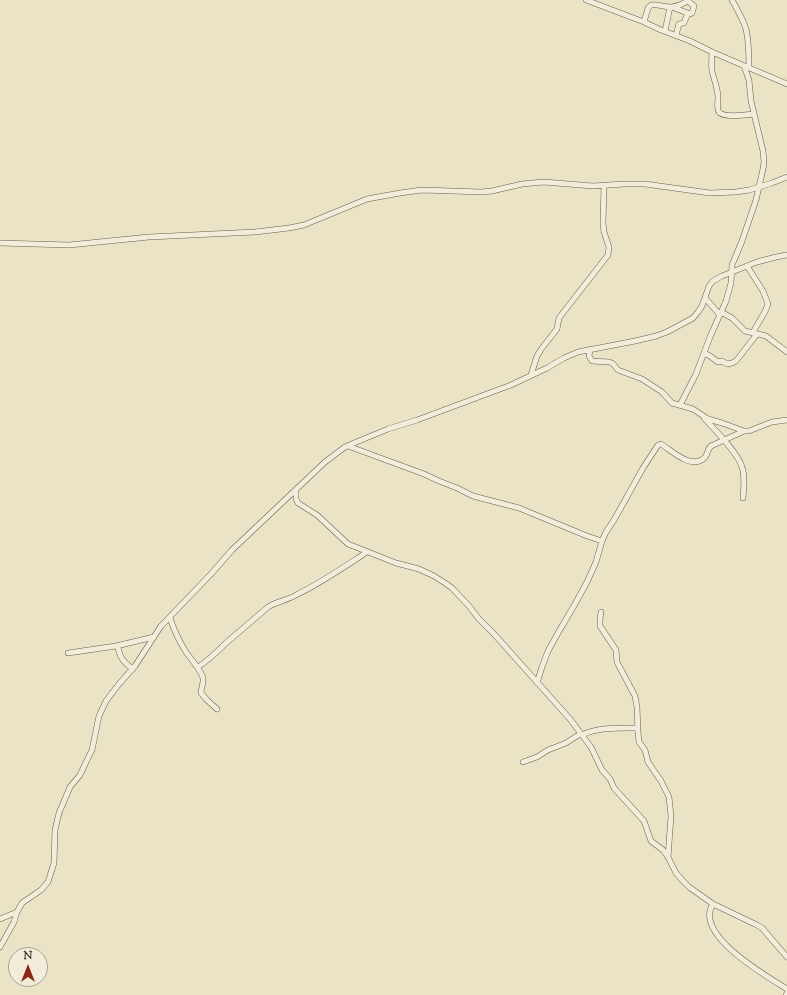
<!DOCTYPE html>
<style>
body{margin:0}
#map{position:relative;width:787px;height:995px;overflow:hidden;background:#ebe3c6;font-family:"Sorts Mill Goudy",serif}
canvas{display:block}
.north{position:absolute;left:8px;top:947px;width:40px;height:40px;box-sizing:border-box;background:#f2edda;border:1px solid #a9a192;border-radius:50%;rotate:0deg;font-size:11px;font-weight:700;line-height:16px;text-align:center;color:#3b3026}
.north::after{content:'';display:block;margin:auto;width:14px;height:18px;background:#8f2418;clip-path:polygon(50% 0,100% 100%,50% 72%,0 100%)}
</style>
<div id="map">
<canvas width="787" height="995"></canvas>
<div class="north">N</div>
</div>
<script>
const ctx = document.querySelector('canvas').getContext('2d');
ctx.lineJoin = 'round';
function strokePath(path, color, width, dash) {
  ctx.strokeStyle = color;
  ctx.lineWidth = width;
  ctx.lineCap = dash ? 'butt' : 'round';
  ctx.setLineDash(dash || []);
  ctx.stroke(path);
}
const minor = new Path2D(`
 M586 0 644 22 661 30 690 41 712 52 787 84
 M732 0C737 9 743 19 746 29 749 42 749 55 749 68
 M672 7 690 14 692 13 694 6 688 1
 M644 22 648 8 651 5C658 4 664 7 671 7 676 7 685 3 689 0
 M665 31 670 7
 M676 35 679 24 684 23 688 13
 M712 52C712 58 711 65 712 71 714 80 718 88 718 98 718 102 716 110 720 113 727 118 746 115 754 114
 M0 243 69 245 149 237 255 232 289 228 304 225 367 199 400 193 422 190 481 192 492 191 522 184 544 182 593 186 624 184H645L710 193 736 192 749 190 772 183 787 177
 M747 266 763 291 768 304C765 315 757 323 753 333
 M705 298 720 315
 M721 312 732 318 745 331 766 336 787 352
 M590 349 589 356 592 361 609 362 612 363 614 365 618 370 642 379 662 392 672 403 693 409 708 419 722 423 744 431H749L754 429 772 422 787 420
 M704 353 710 356 718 362 722 361 727 364 732 363 736 361 757 334
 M531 375 537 356 542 348 557 329 559 318 608 255 609 247 604 232 603 223 604 185
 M680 405 696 374 710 337 726 301 731 283 732 265 742 241 756 200 763 169 764 162 763 151 751 101 749 80 744 66
 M704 418C715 430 738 453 742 467 745 476 744 487 743 498
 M348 446 424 474 439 481 457 488 473 496 519 508 587 536 602 541
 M296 490V499L298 503 317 515 348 544 396 563 419 569 434 576 445 583 452 588 469 606 479 619 494 634 570 719 591 747 602 770 610 779 614 788 644 821 651 841 663 850 668 857 676 873 683 881 689 887 713 904 757 925 762 928 787 957
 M601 612 600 619V626L616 650 617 662 635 696 637 707 638 732 639 742 645 750 648 762 661 781 669 797 671 816 668 857
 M170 618C174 630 179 641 186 652 192 661 200 668 203 678 204 683 201 688 201 693L207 700 217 709
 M118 646C119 657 124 663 133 669
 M68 653 116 646 154 637
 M198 667C209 660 217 652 226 643 240 631 254 619 268 607 275 602 288 600 296 595 321 583 344 567 367 552
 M537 683 542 667 548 651 558 633 575 604 587 582 596 562 602 541 606 532 614 520 643 468 658 445 661 444C671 450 690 469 703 459 708 456 707 449 711 446L744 431
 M582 735C597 727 620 728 638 728
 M523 762 537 757 548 750 566 743 580 734
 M713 904C693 934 766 976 787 989
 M0 919 17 912
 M0 947 14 922 17 912 22 903 41 890 48 882 54 863 55 830 59 813 70 787 80 775 88 758 92 750 99 716 106 701 119 684 135 666 161 626 211 574 232 550 325 462 345 447 354 443 388 429 417 420 511 385 547 368 564 358 578 352 635 341 656 336 667 332 693 318 698 312 702 306 709 286 713 281 722 276 757 262 776 257 787 255
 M786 995 787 993`);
strokePath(minor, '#675d4e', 6);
strokePath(minor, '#f2edda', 5);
</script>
